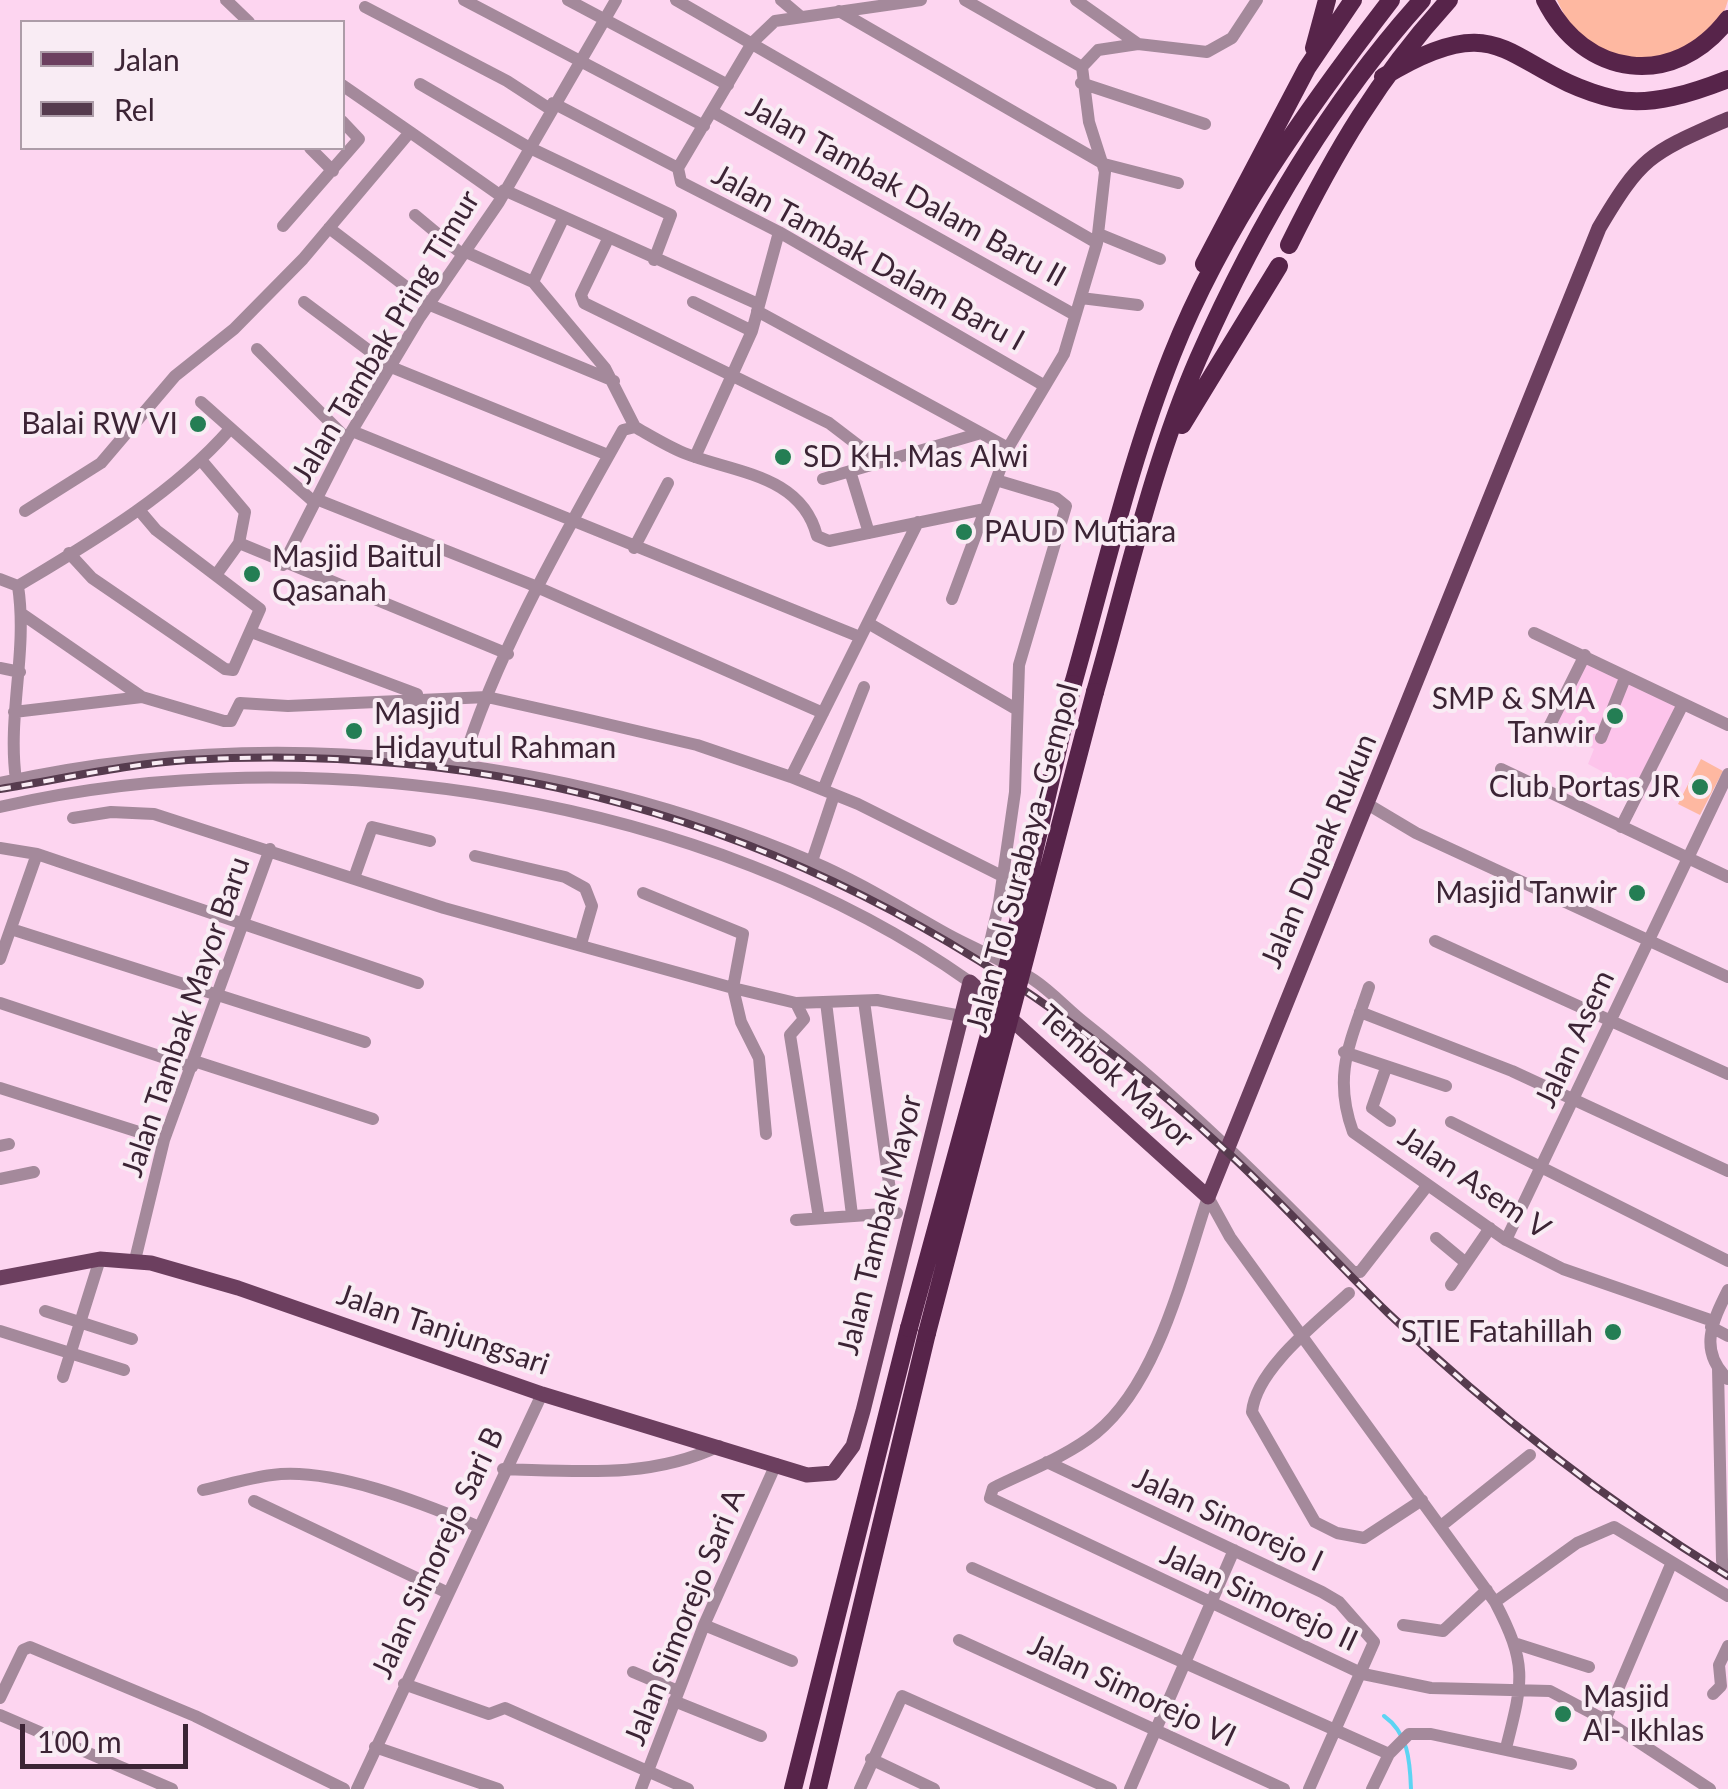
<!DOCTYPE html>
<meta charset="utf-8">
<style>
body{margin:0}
#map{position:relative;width:1728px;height:1789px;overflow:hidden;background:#fdd5f0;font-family:Lato,sans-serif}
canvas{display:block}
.legend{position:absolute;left:20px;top:20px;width:325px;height:130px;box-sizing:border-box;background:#f9ecf4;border:2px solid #ad9ca8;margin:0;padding:12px 18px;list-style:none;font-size:30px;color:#3c2435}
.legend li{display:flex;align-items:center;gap:20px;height:50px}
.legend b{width:50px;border:2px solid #ad9ca8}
.scale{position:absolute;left:20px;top:1724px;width:168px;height:45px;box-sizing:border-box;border:5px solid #3c2435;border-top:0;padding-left:12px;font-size:30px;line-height:35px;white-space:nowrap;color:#3c2435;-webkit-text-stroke:8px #f9ecf4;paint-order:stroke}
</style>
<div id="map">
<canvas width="1728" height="1789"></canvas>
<ul class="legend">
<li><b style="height:12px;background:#6c3f5f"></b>Jalan</li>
<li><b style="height:12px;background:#563b4e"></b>Rel</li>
</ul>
<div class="scale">100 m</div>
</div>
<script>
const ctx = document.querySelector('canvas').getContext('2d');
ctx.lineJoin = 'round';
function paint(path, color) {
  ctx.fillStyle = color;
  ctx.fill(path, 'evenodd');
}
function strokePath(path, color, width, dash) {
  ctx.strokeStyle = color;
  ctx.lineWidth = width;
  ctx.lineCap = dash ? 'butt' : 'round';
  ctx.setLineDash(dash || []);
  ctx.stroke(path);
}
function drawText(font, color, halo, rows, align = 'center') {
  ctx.font = font + ' Lato,sans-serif';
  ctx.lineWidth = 8;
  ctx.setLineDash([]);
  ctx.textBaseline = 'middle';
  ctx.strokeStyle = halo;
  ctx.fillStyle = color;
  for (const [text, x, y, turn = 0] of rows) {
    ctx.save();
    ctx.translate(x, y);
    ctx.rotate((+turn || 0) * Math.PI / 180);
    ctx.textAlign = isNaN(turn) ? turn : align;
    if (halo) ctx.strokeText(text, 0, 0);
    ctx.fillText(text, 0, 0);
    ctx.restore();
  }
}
const built = new Path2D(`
 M1584 658 1679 703 1635 789 1588 764 1594 749 1552 730Z`);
const green = new Path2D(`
 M1557 0H1728C1715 54 1640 78 1594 49 1577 37 1565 18 1557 0Z
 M1701 759 1723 771 1700 815 1678 804Z`);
const stream = new Path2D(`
 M1384 1716C1408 1733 1410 1760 1411 1789`);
const minor = new Path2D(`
 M226 0 249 22
 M464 0 704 126
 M568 0 728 85
 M676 0 1097 243
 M781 0 800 16
 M965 0 1082 67
 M1076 0 1138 44 1207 52 1232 38 1257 0
 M365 7 507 81 550 109
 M839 11 1104 164 1178 183
 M1081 83 1205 124
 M420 84 528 147 671 215 654 260
 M342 85 410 132
 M553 103 678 168
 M713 112 1075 315
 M310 148 333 171
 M678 168 681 182 779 232 1045 386
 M678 168 752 43 775 21 921 0
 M504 190 758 304
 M415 215 463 255
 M283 226 359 139 342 121
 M329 228 430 305 614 381
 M1099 234 1160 259
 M608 239 581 295 584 303 829 423 880 462
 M466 252 533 282 605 368 635 427
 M533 282 564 217
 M1081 298 1138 305
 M304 302 391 367 608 455
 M693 302 752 331
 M757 311 981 433
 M257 349 347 439
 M201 402 314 502
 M635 427C651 436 667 446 684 453 734 473 801 474 817 536L829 541 985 509
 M352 431 860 637
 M695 457 752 331 779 232
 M201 460 245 512 239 543 216 575
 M850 471 869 533
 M823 479 981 433 1008 448
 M316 499 530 584 823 713
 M25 511 101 463 175 376 234 329 303 259 410 132 501 196
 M239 543 508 654
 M634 548 668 483
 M69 553 92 578 225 669 233 670 260 609 156 530 139 510
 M283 565 347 439 420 317 499 202 616 0
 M0 579 18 586
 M18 586C93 541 172 495 230 429
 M952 599 1008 448 1064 354 1097 243 1105 172 1089 122 1082 67 1098 50 1138 44
 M22 614 142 697 224 721H231L240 703 288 706 487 697 581 718 697 745 791 777 858 804 1004 877
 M868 623 1016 709
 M251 632 417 694
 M1534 633 1728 725
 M0 668 20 672
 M14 712 142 697
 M1548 729 1585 655
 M1601 738 1625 678
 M462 766C494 657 567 530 623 430L635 427
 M1501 769 1728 877
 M791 777 918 522
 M16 780C7 715 28 652 18 586
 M0 783C269 723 559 754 813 862 860 882 902 909 947 934 976 950 1005 960 1034 980 1052 992 1068 1010 1086 1024 1182 1100 1268 1185 1353 1272H1360L1427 1186
 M823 790 864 687
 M1369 805 1416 833 1728 977
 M0 807C310 735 709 796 970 982
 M73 818 111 812 154 814 444 908 733 988 743 934 643 893
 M1621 827 1683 704
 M0 848 37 854 418 983
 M475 856 565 877 585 888 592 906 581 944
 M812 861 834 795
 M354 878 372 827 430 841
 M11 929 365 1042
 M1435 941 1728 1074
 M988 951 999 903 1015 792 1019 665 1066 506 1056 498 996 480
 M0 959 37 854
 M1369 987C1351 1041 1332 1074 1353 1132L1506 1240 1563 1269 1713 1321
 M864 1001 893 1212
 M826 1002 852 1215
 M0 1003 192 1067
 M796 1003 804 1019 790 1035 819 1218
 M1360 1012 1512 1071 1728 1171
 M1344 1052 1446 1086
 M194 1061 373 1119
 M1386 1068 1372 1108 1390 1121
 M0 1088 164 1140
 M1451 1122 1728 1261
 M766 1134 759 1058 741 1022 733 988 796 1003 877 1000 961 1016
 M0 1146 9 1144
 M0 1179 34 1172
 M1208 1197C1183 1272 1158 1383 1096 1433 1066 1457 1027 1471 993 1488L990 1498 1363 1674 1431 1688 1550 1691 1605 1720 1710 1789
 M1208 1197 1230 1237 1495 1602C1528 1665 1523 1681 1506 1748
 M796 1220 897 1213
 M1436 1238 1466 1263
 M1506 1240 1728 774
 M135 1260 164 1140 270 849
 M1451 1285 1490 1228
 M1728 1290C1712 1322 1698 1351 1728 1379
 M1349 1293C1318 1322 1256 1369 1252 1412L1315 1522 1337 1533 1364 1538 1422 1500
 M45 1311 132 1339
 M1711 1327 1728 1336
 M0 1331 124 1370
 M1718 1368 1722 1561 1728 1568
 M63 1377 100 1259
 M1047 1462 1322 1592 1339 1602 1374 1642 1309 1789
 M503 1469C577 1471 651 1479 719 1446
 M203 1490C226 1485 249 1478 272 1475 332 1467 422 1503 477 1526
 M254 1501 446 1592
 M1441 1526 1530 1455
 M972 1568 1389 1754 1372 1789
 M1495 1602 1577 1543 1614 1527 1728 1596
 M704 1625 792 1661
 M1403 1625 1443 1631 1487 1590
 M959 1640 1284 1789
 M1517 1644 1589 1667
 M633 1672 678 1691
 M404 1684 489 1714 505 1708 688 1789
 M1713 1694 1721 1686 1719 1665 1728 1646
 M0 1698 23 1650 30 1647 195 1716 344 1789
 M674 1701 761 1736
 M0 1715 172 1789
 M1605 1720 1672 1562
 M375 1747 498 1789
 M1389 1754 1409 1734H1431L1571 1764
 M871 1759 934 1789
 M357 1789 542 1394
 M641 1789 704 1625 776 1464
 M860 1789 902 1696 1111 1789
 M1130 1789 1234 1550`);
const major = new Path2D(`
 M0 1278 100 1259 151 1263 238 1288 542 1394 807 1475 833 1473 853 1446 863 1411 970 982 1208 1197 1599 228C1642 155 1651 153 1728 119`);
const highway = new Path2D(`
 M1545 0C1584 78 1674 90 1728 19
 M1314 48 1327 0
 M1383 77C1509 0 1505 73 1615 99 1651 107 1695 92 1728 79
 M1289 245C1335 152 1378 78 1449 0
 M1204 264 1307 68 1353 0
 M1182 425 1279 266
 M1073 684C1104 575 1130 461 1172 355 1223 226 1307 109 1391 0
 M1095 692C1127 581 1152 465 1198 359 1255 230 1328 104 1422 0
 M793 1789 909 1328
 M818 1789 927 1333`);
const rail = new Path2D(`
 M0 789C62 779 126 764 188 760 589 737 933 880 1225 1150 1282 1202 1333 1260 1388 1313 1492 1412 1606 1501 1728 1576`);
const highwayBridge = new Path2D(`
 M909 1328 1007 969 1073 684
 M927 1333 1095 692`);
const markers = [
 [198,424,10,"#247e54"],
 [783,457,10,"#247e54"],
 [964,532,10,"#247e54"],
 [252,574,10,"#247e54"],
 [1615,716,10,"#247e54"],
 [354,731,10,"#247e54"],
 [1700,787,10,"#247e54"],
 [1637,893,10,"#247e54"],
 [1613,1332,10,"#247e54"],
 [1563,1714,10,"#247e54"]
];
const streetNames = [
 ["Jalan Tambak Dalam Baru II",906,192,29],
 ["Jalan Tambak Dalam Baru I",868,258,29],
 ["Jalan Tambak Pring Timur",386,337,-59],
 ["Jalan Dupak Rukun",1319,851,-67],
 ["Jalan Tol Surabaya–Gempol",1023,858,-75],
 ["Jalan Tambak Mayor Baru",186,1017,-71],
 ["Jalan Asem",1575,1039,-65],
 ["Tembok Mayor",1116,1077,42],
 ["Jalan Asem V",1474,1183,34],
 ["Jalan Tambak Mayor",880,1225,-76],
 ["Jalan Tanjungsari",443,1330,19],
 ["Jalan Simorejo I",1228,1520,25],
 ["Jalan Simorejo Sari B",438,1553,-65],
 ["Jalan Simorejo II",1259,1598,25],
 ["Jalan Simorejo Sari A",685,1617,-68],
 ["Jalan Simorejo VI",1132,1691,25]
];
const poiNames = [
 ["Balai RW VI",178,424],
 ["SD KH. Mas Alwi",803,457,"left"],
 ["PAUD Mutiara",984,532,"left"],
 ["Masjid Baitul",272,557,"left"],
 ["Qasanah",272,591,"left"],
 ["SMP & SMA",1595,699],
 ["Tanwir",1595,733],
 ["Masjid",374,714,"left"],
 ["Hidayutul Rahman",374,748,"left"],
 ["Club Portas JR",1680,787],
 ["Masjid Tanwir",1617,893],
 ["STIE Fatahillah",1593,1332],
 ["Masjid",1583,1697,"left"],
 ["Al- Ikhlas",1583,1731,"left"]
];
paint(built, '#fdc4eb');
paint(green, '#feb8a1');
strokePath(stream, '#5dd4f3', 4);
strokePath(minor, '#a4899b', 12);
strokePath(major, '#6c3f5f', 15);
strokePath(highway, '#57244a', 18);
strokePath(rail, '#563b4e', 8);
strokePath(rail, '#f9ecf4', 4, [11]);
strokePath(highwayBridge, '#57244a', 18);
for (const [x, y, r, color] of markers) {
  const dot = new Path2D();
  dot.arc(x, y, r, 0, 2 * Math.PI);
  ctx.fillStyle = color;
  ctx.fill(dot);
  strokePath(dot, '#f9ecf4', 4);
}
drawText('30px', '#3c2435', '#f9ecf4', streetNames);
drawText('30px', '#3c2435', '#f9ecf4', poiNames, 'right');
</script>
